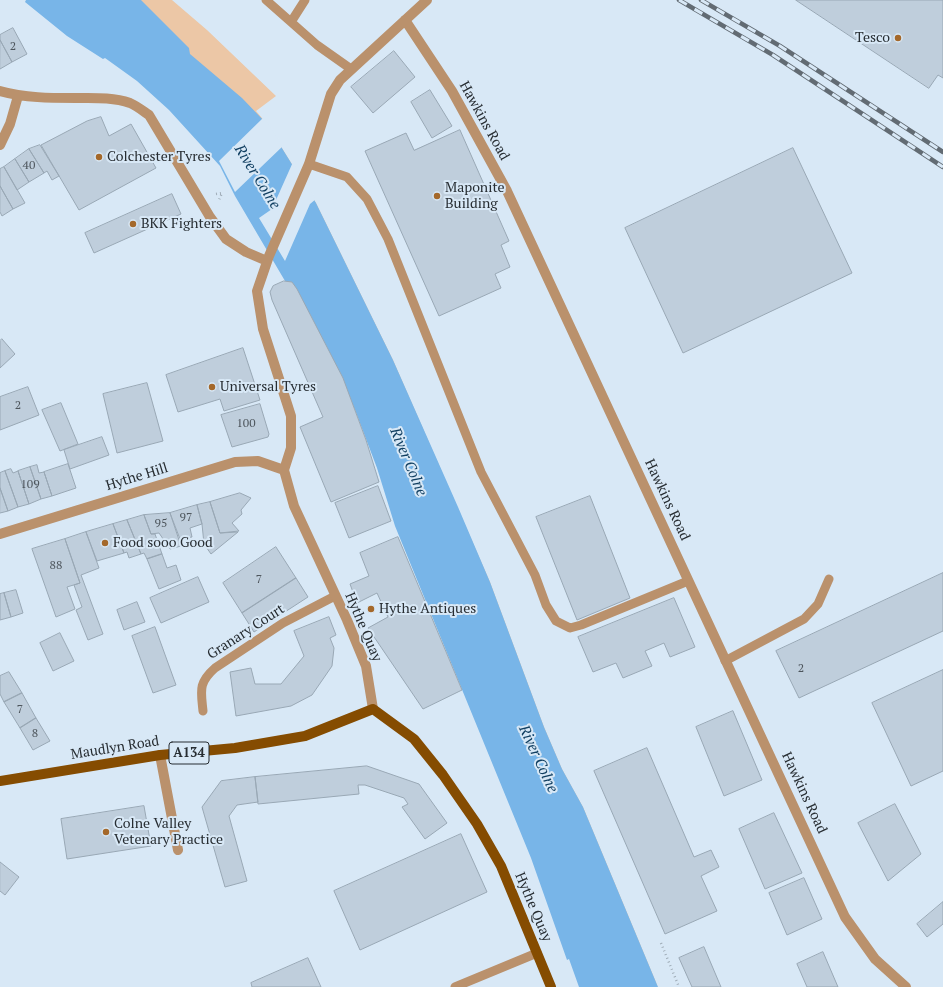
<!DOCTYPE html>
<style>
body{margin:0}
canvas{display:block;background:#d8e8f6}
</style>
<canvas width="943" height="987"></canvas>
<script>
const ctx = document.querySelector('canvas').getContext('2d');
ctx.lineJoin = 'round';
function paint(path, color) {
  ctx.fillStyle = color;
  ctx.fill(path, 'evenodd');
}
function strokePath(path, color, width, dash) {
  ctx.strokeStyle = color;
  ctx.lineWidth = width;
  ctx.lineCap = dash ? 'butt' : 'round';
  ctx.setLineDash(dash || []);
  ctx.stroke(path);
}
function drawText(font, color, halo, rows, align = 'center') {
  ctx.font = font + ' "PT Serif",serif';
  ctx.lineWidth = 4;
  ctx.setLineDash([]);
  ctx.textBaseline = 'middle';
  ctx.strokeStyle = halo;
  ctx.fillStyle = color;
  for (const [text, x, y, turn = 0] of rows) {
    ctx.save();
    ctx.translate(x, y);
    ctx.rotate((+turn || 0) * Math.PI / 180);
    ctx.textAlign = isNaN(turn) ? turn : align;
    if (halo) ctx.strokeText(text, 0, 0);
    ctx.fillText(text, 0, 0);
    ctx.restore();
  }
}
const green = new Path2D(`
 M112 0H172L207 30 276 96 256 111 267 124 316 203 393 360 490 582 544 727 562 769 583 807 658 987 586 848 468 540Z`);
const water = new Path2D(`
 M26 0H141L189 48 190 54 242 98 267 124 316 203 393 360 458 507 490 582 544 727 562 769 583 807 658 987H579L569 959 567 960 531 858 395 526 377 468 355 410 328 354 235 196 220 166 169 110 137 81 105 58 103 59 67 36 25 2Z`);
const pier = new Path2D(`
 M264 117 283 146 235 192 219 161Z
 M293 162 316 199 310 204 285 261 259 218 272 209Z`);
const building = new Path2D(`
 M796 0H943V78L938 75 929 88Z
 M13 28 27 54 12 62 0 40V35Z
 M0 40 12 62 0 69Z
 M394 51 415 77 373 113 351 87Z
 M430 90 452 126 432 138 411 102Z
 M101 117 109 136 131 124 156 168 79 210 41 145 87 121Z
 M460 130 509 241 501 245 510 267 495 274 501 288 439 316 365 151 406 133 414 150Z
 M40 145 59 176 52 180 47 171 44 173 29 149Z
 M793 148 852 273 683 353 625 228Z
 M29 149 44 173 29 182 15 159Z
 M15 159 29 182 17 190 4 167Z
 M4 167 25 203 13 209 0 186V169Z
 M0 186 13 209 2 216 0 212Z
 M172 194 181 214 94 253 85 233Z
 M284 281 292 282 297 289 343 378 366 440 379 482 331 502 300 427 323 417 272 300 270 292 273 286Z
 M2 339 15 354 0 368V341Z
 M243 348 260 400 224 411 220 399 178 412 166 375Z
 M147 383 163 441 117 453 103 394Z
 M28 387 39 415 0 430V397Z
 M61 403 78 444 60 451 42 410Z
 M260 404 269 434 268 437 232 447 221 415Z
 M102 437 109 455 70 469 64 450Z
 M68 464 76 488 52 496 44 472Z
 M37 465 39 473 44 472 52 496 41 499 30 467Z
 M30 467 41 499 29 504 18 471Z
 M11 469 13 473 18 471 29 504 18 507 5 471Z
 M5 471 18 507 8 511 0 488V473Z
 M378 486 391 521 349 538 335 503Z
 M0 488 8 511 0 513Z
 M240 493 251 498 241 510 242 514 232 523 239 531 220 533 210 502Z
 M590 496 630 598 577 620 536 517Z
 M210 502 220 533 238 532 211 554 204 544 202 524 197 505Z
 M197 505 202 524 190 528 192 537 180 539 170 513Z
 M170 513 181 546 170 549 159 533 151 534 144 515Z
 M144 515 151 534H155L162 554 147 559 144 553 141 554 127 520Z
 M127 520 141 554 129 558 127 552 124 553 113 524Z
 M113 524 124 553 97 561 86 532Z
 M86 532 99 568 81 575 103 634 88 640 76 610 82 607 74 585 80 583 65 539Z
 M398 537 462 690 423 709 368 628 388 617 377 593 357 603 350 584 369 576 360 553Z
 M65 539 80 583 67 587 75 609 56 617 32 549Z
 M276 547 296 578 242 613 223 583Z
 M162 554 167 568 176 565 181 580 159 589 147 559Z
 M943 573V631L799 698 776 651Z
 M198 577 209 602 161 623 150 598Z
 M296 578 308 597 254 632 242 613Z
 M16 590 23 613 11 617 4 593Z
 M4 593 11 617 0 620V594Z
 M674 598 695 647 670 657 664 643 645 651 652 666 623 678 616 663 593 672 578 637Z
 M137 602 145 622 124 630 117 610Z
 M329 617 336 635 330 638 334 648 332 666 312 695 291 706 236 716 230 672 251 668 255 684H281L304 656 294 631Z
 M155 627 176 685 153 693 132 636Z
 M60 633 74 661 53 671 40 643Z
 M943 670V771L911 786 872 703Z
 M9 672 22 693 4 702 0 694V676Z
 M22 693 36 718 20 728 4 702Z
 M733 711 762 780 724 796 696 727Z
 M36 718 50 741 33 750 20 728Z
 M647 748 694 857 711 850 719 867 701 876 717 911 665 934 594 771Z
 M367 766 419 784 447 823 425 839 402 807 408 804 404 798 365 785H358L359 794 258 804 255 777Z
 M255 777 258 802 237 805 229 816 247 881 225 887 202 807 221 781Z
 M895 804 921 854 888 881 858 823Z
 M144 806 151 846 67 859 61 819Z
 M774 813 802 873 765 889 739 829Z
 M461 834 487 892 360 950 334 891Z
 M0 862 19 877 5 895 0 891Z
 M804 878 822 919 787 935 769 893Z
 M943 902V924L927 937 917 924Z
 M704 947 721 987H692L679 958Z
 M823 952 838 987H807L797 964Z
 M308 958 321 987H252L251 983Z`);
const path = new Path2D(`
 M216 194 222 193 219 200
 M661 943 679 987`);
const service = new Path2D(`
 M266 0 317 45 351 69
 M291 22 305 0
 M309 164 347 177 367 199 388 239 481 472 535 575 546 605 556 621 570 628 581 625 688 581
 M725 661 804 619 818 604 829 579
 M203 711C201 691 198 683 215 668L283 623 335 596
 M455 987 537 953`);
const minor = new Path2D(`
 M405 20 452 91 507 191 845 917 875 959 906 987
 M0 91C25 98 50 98 76 98 94 98 113 97 130 103 137 106 143 111 149 115L210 217 226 239 246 252 267 261
 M0 145 10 124 18 96
 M0 534 235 462 258 461 284 470
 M373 709 366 666 347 620 294 506 284 470 291 448V416L263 329 257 291 269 256 309 164 331 94 340 80 427 0
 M160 755 178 850`);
const primary = new Path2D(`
 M0 781 160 755 235 748 305 736 373 709 414 739 443 775 477 824 501 866 551 987`);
const rail = new Path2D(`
 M679 0 773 55 943 167
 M701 0 780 46 943 152`);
const markers = [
 [898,38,4,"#a4682a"],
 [99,157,4,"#a4682a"],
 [437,196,4,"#a4682a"],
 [133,224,4,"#a4682a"],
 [212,387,4,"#a4682a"],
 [105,543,4,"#a4682a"],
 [371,609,4,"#a4682a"],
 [106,832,4,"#a4682a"]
];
const numberNames = [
 ["2",13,47],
 ["40",29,166],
 ["2",18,406],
 ["100",246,424],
 ["109",30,485],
 ["97",186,518],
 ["95",161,524],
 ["88",56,566],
 ["7",259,580],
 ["2",801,669],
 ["7",20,710],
 ["8",35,734]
];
const shields = [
 [189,753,40]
];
const shieldNames = [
 ["A134",189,753]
];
const poiNames = [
 ["Tesco",890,38,"right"],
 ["Colchester Tyres",107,157],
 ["Maponite",445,188],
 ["Building",445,204],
 ["BKK Fighters",141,224],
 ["Universal Tyres",220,387],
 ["Food sooo Good",113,543],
 ["Hythe Antiques",379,609],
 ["Colne Valley",114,824],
 ["Vetenary Practice",114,840]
];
const streetNames = [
 ["Hawkins Road",484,121,61],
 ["Hythe Hill",137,477,-17],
 ["Hawkins Road",667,500,65],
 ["Hythe Quay",363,627,67],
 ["Granary Court",246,632,-33],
 ["Maudlyn Road",115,748,-9],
 ["Hawkins Road",804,793,65],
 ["Hythe Quay",533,907,67]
];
const waterNames = [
 ["River Colne",257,177,58],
 ["River Colne",408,462,67],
 ["River Colne",538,759,65]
];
paint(green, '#ecc7a6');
paint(water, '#78b5e8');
paint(pier, '#d8e8f6');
paint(building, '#bfcedc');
strokePath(building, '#99a8b5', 1);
strokePath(path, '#a1aeb9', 2.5, [1, 3]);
strokePath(service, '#ba916c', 9);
strokePath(minor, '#ba916c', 10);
strokePath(primary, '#854c01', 10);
strokePath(rail, '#626b73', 4.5);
strokePath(rail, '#d8e8f6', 3, [9]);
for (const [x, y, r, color] of markers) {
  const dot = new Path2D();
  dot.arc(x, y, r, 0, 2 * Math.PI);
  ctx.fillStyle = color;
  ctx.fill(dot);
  strokePath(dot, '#d8e8f6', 1.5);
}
drawText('12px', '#4d555c', null, numberNames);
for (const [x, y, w] of shields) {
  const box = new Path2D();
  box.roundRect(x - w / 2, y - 11, w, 22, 3);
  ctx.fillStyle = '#d8e8f6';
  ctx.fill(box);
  strokePath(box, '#272d32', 1);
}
drawText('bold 13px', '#272d32', null, shieldNames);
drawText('14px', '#272d32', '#d8e8f6', poiNames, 'left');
drawText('14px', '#272d32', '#d8e8f6', streetNames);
drawText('italic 15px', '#113f61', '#d8e8f6', waterNames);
</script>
